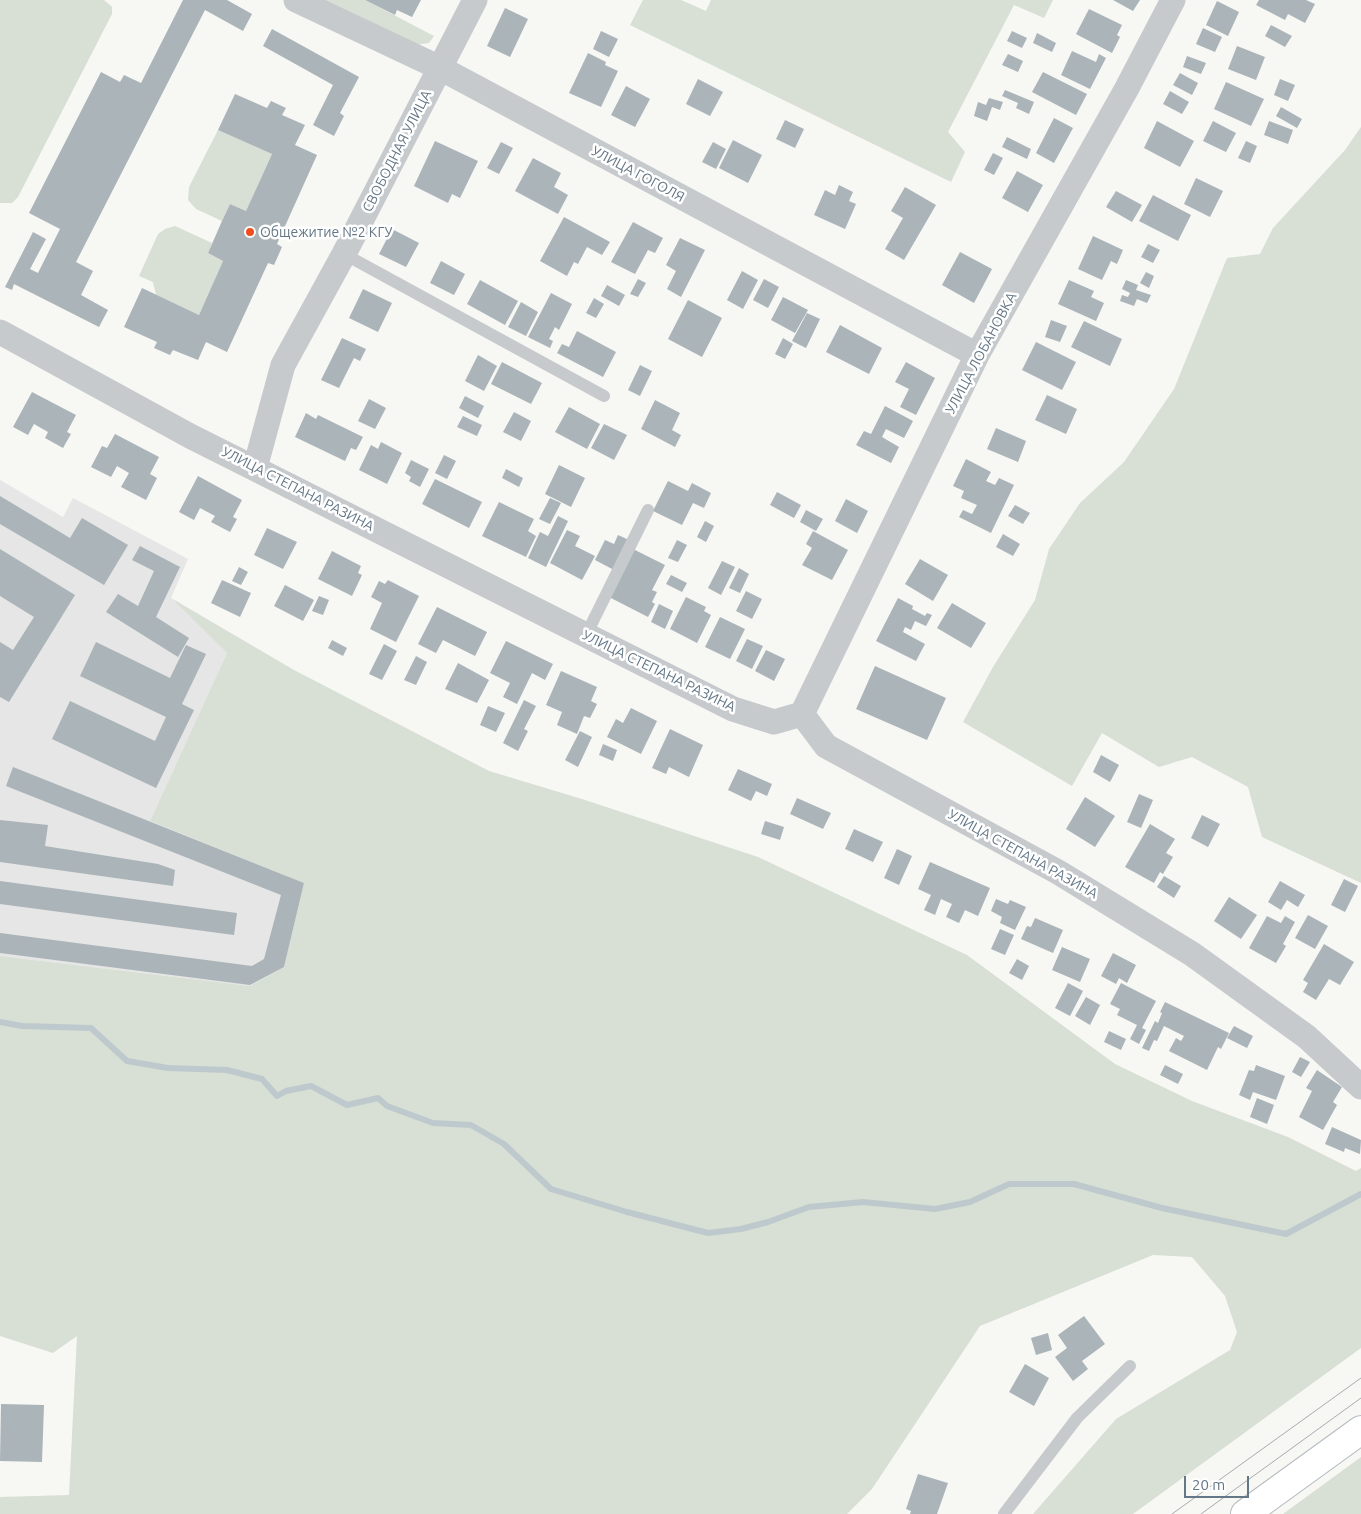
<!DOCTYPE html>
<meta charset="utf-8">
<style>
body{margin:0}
#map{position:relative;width:1361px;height:1514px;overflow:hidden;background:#f7f7f4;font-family:Ubuntu,sans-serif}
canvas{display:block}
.scale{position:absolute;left:1184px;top:1476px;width:65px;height:22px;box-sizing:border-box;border:2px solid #647786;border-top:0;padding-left:6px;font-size:15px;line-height:18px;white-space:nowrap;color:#647786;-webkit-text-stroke:4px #fff;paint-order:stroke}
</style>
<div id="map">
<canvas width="1361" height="1514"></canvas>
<div class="scale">20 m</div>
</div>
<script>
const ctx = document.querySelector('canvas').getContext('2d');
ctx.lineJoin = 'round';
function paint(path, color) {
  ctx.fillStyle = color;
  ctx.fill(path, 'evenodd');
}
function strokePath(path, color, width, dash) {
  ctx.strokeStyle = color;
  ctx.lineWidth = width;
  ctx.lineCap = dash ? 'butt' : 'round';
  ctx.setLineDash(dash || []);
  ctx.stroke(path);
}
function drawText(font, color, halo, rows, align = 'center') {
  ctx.font = font + ' Ubuntu,sans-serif';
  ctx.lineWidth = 5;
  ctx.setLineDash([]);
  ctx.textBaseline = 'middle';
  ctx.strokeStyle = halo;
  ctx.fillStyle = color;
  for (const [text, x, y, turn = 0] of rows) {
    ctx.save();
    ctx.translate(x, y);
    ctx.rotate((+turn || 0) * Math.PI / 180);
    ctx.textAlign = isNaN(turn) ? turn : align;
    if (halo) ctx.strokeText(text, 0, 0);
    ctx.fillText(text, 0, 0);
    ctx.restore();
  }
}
const built = new Path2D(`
 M0 480 63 517 73 498 188 559 171 598 227 653 150 821 304 883 284 967 250 986 0 956Z`);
const green = new Path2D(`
 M0 0H104L112 7V14L18 197 12 203H0Z
 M322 0H365L434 36 429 43 415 45Z
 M643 0H681L706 11 711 0H1053L1044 18 1014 5 948 132 965 152 951 182 630 25Z
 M1361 127V883L1262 837 1248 787 1192 757 1159 767 1102 733 1072 786 963 722 993 667 1035 600 1049 549 1080 503 1124 462 1174 389 1227 258 1260 254 1273 228 1345 150Z
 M218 130 272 154 246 211 230 204 222 221 196 209 188 200 189 187Z
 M175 226 212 243 208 253 223 261 199 315 156 295 153 282 139 276 158 234 165 229Z
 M171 598 294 670 489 771 582 799 758 857 967 955 1115 1064 1192 1101 1288 1137 1356 1171 1361 1168V1348L1133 1514H1033L1116 1419 1230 1350 1237 1332 1225 1296 1192 1257 1153 1255 980 1326 872 1489 847 1514H0V1497L69 1495 77 1336 53 1353 0 1336V956L250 986 284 967 304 883 150 821 227 653Z
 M1361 1457V1514H1283Z`);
const stream = new Path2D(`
 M0 1022 22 1026 91 1028 127 1061 168 1068 227 1070 262 1079 277 1096 286 1091 311 1086 347 1105 378 1098 387 1106 433 1123 471 1125 504 1144 551 1189 627 1212 708 1233 741 1229 768 1222 809 1207 863 1202 935 1209 970 1202 1009 1184H1074L1162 1208 1286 1234 1361 1194`);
const building = new Path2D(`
 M183 0H227L252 14 243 31 205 10 76 262 93 271 81 295 108 310 99 327 14 284 12 290 5 287 33 232 46 239 30 269 38 273 60 229 29 213 101 72 120 82 124 75 141 83Z
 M365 0H421L412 17 397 10 395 15Z
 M1113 0H1140L1133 11Z
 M1259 0H1306L1315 4 1305 23 1288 14 1285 20 1256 5Z
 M1217 1 1239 12 1228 36 1206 25Z
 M505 8 528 19 510 57 487 46Z
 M1089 9 1122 25 1117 35 1120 37 1112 53 1076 34Z
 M1271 25 1292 36 1285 47 1265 36Z
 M1203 28 1222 37 1215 52 1196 44Z
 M272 29 359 77 340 113 344 116 334 136 313 125 333 85 263 46Z
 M601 31 618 39 609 57 593 49Z
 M1012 31 1027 38 1022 48 1007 41Z
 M1037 33 1056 43 1052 52 1033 43Z
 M1237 46 1265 57 1256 80 1228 69Z
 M1072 51 1096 62 1099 54 1106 58 1090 89 1061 75Z
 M588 53 606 62 605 65 618 71 601 107 569 93Z
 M1008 54 1023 61 1018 72 1002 65Z
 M1187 56 1206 63 1201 74 1183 67Z
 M1043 72 1087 94 1076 115 1032 92Z
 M1180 73 1198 83 1192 95 1173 85Z
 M698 79 723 92 710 116 686 104Z
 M1280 79 1295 85 1288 101 1274 95Z
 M1226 82 1264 99 1251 126 1214 109Z
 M626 86 650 99 635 127 611 115Z
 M1005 90 1034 102 1029 114 1016 108 1018 103 1002 96Z
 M1170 91 1189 102 1182 114 1163 104Z
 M235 94 267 108 271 101 286 108 282 115 305 125 295 145 317 155 277 244 282 247 274 265 268 263 227 352 206 342 198 360 173 350 170 355 154 348 157 342 124 327 142 288 199 315 223 261 208 253 222 221 230 204 246 211 272 154 218 130Z
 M989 98 1003 102 1000 110 992 107 987 121 974 116 978 102 986 105Z
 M1281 107 1302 119 1297 128 1276 116Z
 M1054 118 1073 128 1054 163 1036 153Z
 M785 120 804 129 795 148 776 139Z
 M1157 121 1194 141 1180 167 1144 148Z
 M1213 121 1236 133 1226 152 1203 141Z
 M1269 121 1293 130 1288 144 1264 135Z
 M1007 137 1031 149 1027 159 1002 147Z
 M733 140 762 155 748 183 719 168Z
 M435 141 478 161 460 198 452 194 448 203 414 186Z
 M1246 141 1257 146 1250 163 1238 158Z
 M501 142 513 148 499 174 487 168Z
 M713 142 726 149 716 169 702 162Z
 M993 153 1003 158 994 175 984 170Z
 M533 158 561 173 554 187 568 195 558 214 515 191Z
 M1017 171 1043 185 1028 212 1002 198Z
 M1196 178 1223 191 1210 217 1184 204Z
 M839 185 853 192 849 201 856 204 845 229 814 215 825 190 835 195Z
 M905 187 936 205 904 260 885 249 903 218 891 211Z
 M1116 191 1142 205 1132 222 1106 207Z
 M1153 195 1191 215 1178 241 1139 221Z
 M564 217 610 242 602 255 587 247 578 264 574 262 567 276 540 261Z
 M633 222 663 238 655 253 648 250 635 274 611 262Z
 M392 229 419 243 406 267 379 254Z
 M1093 236 1123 250 1117 264 1111 261 1102 280 1078 269Z
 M680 238 705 250 681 297 667 289 676 271 666 265Z
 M1148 244 1160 250 1153 263 1141 257Z
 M960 252 992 269 974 303 942 285Z
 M441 261 465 274 454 295 430 283Z
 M742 271 758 280 743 309 727 300Z
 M1146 272 1154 276 1149 288 1140 283Z
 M638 279 646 283 638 297 630 294Z
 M764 279 779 287 768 308 753 300Z
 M480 280 518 301 505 325 467 304Z
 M1069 280 1094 291 1091 297 1104 303 1096 321 1058 304Z
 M1126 280 1138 285 1136 290 1151 295 1147 303 1137 299 1134 306 1120 301 1122 295 1128 297 1130 293 1122 289Z
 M607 285 625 295 619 306 601 296Z
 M363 289 392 303 378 332 349 318Z
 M551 293 572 304 559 330 555 327 549 339 553 341 550 348 528 337Z
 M783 297 808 310 795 333 771 320Z
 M594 298 604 304 596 318 586 313Z
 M688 300 722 318 702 357 668 339Z
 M521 302 538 312 526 336 508 327Z
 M807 313 820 319 806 348 792 341Z
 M1051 320 1067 326 1060 342 1045 337Z
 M1084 321 1122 339 1110 366 1071 347Z
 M840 325 882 348 869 374 826 352Z
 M577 331 616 352 603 377 557 353 562 344 569 347Z
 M342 338 366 349 360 361 354 358 339 388 321 380Z
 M783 338 793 344 785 359 775 354Z
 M1036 342 1076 362 1062 390 1022 370Z
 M478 355 497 366 484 391 465 381Z
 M502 362 542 383 531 404 491 384Z
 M906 362 935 378 916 415 900 407 909 389 895 382Z
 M640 365 652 371 640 396 628 390Z
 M32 392 76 415 67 432 71 434 63 448 45 438 48 432 34 424 28 435 13 427Z
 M1047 395 1077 409 1066 434 1035 420Z
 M465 396 484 406 478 418 459 408Z
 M369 399 386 408 375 429 358 421Z
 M655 400 680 413 672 430 681 435 675 447 641 429Z
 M885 406 913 421 904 438 886 429 882 437 899 447 891 463 856 445 864 431 871 434Z
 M569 407 600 424 587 449 555 432Z
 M514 412 531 421 521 441 503 432Z
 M306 413 316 419 318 415 363 437 356 450 351 448 345 461 295 437Z
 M463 416 482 425 477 436 457 427Z
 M604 424 627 435 614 460 591 448Z
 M996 428 1026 441 1018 462 987 449Z
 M115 434 159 457 150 474 157 478 146 500 121 487 129 473 117 466 111 477 91 467 102 446 107 448Z
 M381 442 402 453 387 484 359 470 371 445 378 449Z
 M444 455 456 461 447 479 435 473Z
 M966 459 991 472 986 481 995 485 999 478 1014 485 991 533 959 517 963 510 972 514 977 505 961 498 964 491 953 486Z
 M411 460 429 469 420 487 409 481 411 477 405 473Z
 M559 465 585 478 571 507 545 494Z
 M506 469 523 478 519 487 502 478Z
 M198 476 242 500 233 517 237 519 230 532 211 522 215 516 200 508 194 520 179 512Z
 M435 479 482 502 469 528 422 504Z
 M668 481 688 491 692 483 711 493 704 508 693 503 682 525 653 511Z
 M777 492 801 505 794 518 770 505Z
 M0 496 70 538 82 518 128 545 104 585 0 524Z
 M550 498 561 503 550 524 539 519Z
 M846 499 868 511 857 533 835 521Z
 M499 502 534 519 528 531 536 536 526 557 482 536Z
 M1015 505 1030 513 1023 524 1008 516Z
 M806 510 823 519 816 531 800 522Z
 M558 516 568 521 546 567 528 558 540 532 548 536Z
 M705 521 714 526 706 542 697 537Z
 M267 528 297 542 283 569 254 555Z
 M567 530 580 536 575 546 595 556 582 580 550 563Z
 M813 531 848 550 832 580 802 565 812 548 806 544Z
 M1003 534 1020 544 1013 556 996 547Z
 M618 535 629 540 614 570 595 560 605 540 614 544Z
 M677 540 687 545 678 562 668 558Z
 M140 546 180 567 156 617 189 638 178 657 106 612 118 594 138 606 154 571 132 560Z
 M0 549 75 595 9 702 0 697V642L13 650 34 617 0 596Z
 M633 549 665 565 652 590 657 592 652 602 655 604 648 617 609 597Z
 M332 551 361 566 358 573 362 575 352 596 318 579Z
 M920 559 948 575 933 601 905 584Z
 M722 561 735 567 721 595 708 588Z
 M239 567 248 572 241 585 232 581Z
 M739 568 749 574 740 593 729 588Z
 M671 575 687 583 682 592 666 584Z
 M222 580 251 593 240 617 211 603Z
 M388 580 419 596 396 642 370 629 382 603 371 597 379 581 385 584Z
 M285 585 314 600 303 621 274 606Z
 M746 591 762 599 752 619 736 611Z
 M319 596 329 600 323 615 312 611Z
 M686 597 706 607 704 611 711 615 697 643 670 629Z
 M898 598 913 606 912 609 925 616 927 613 932 615 926 626 915 621 911 630 905 627 903 632 925 644 916 661 876 641Z
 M952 603 986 623 971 648 937 628Z
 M659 604 673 611 665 629 651 622Z
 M437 607 487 632 475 656 443 640 436 653 418 644Z
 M720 617 745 629 730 659 705 647Z
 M747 639 763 646 752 669 736 661Z
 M332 640 347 648 343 656 328 648Z
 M506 641 553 664 545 680 532 673 517 704 503 697 510 683 490 673Z
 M96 642 170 678 186 645 206 654 182 704 194 710 156 788 52 739 70 701 155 741 166 717 80 676Z
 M384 644 397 651 382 680 369 674Z
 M766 650 785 659 774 681 755 671Z
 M416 656 427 662 416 685 404 680Z
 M458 663 489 680 477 703 445 689Z
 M875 666 946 698 927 740 856 709Z
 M561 671 597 687 591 701 597 704 590 718 584 716 577 734 557 725 562 712 546 705Z
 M524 700 536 706 524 729 528 731 518 751 503 743Z
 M488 706 505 713 496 732 480 725Z
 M631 708 657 721 641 754 607 737 616 719 623 723Z
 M670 729 703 745 689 777 669 767 666 774 652 768Z
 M580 731 592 737 578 767 565 760Z
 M603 744 617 750 613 761 599 755Z
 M1101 755 1119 765 1110 782 1093 772Z
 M13 767 304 883 284 967 250 985 0 953V933L252 966 264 959 281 895 6 786Z
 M738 769 772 784 767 796 756 791 751 801 728 790Z
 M1139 794 1153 800 1141 828 1127 822Z
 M1085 797 1115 816 1095 847 1066 829Z
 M797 798 831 813 823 829 790 814Z
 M1202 815 1220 824 1208 847 1191 838Z
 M0 820 48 825 45 846 158 864 175 870 173 886 0 862Z
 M765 821 784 827 780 840 761 834Z
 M1150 824 1175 839 1166 853 1173 857 1163 874 1160 872 1154 883 1125 867Z
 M854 829 883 842 873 862 845 849Z
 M897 849 912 856 899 885 884 878Z
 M930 862 990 888 978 916 965 910 959 923 946 917 952 904 941 899 935 915 924 910 931 895 918 889Z
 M1164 876 1181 886 1174 898 1157 887Z
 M1344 879 1358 886 1345 912 1331 905Z
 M0 881 237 913 234 935 0 904Z
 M1280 881 1305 895 1298 907 1287 900 1281 910 1268 902Z
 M1229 897 1257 915 1241 939 1214 921Z
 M996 899 1008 904 1010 900 1026 907 1015 930 1000 923 1002 917 991 911Z
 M1308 915 1328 926 1315 949 1295 938Z
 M1267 916 1281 923 1285 916 1295 922 1283 944 1286 946 1276 963 1249 948Z
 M1035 918 1063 930 1053 953 1021 939 1027 926 1031 927Z
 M1000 929 1014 935 1005 955 991 949Z
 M1324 944 1354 962 1340 985 1329 979 1316 1000 1303 992 1308 983 1303 980Z
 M1062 947 1090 959 1080 982 1052 970Z
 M1113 953 1136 965 1127 983 1119 978 1116 984 1101 976Z
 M1017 959 1029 966 1022 980 1009 973Z
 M1068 983 1083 991 1070 1016 1055 1008Z
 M1121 983 1156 1001 1142 1028 1146 1030 1139 1044 1130 1039 1137 1025 1117 1015 1120 1009 1110 1004Z
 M1086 997 1100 1005 1090 1025 1075 1016Z
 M1165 1002 1229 1033 1221 1049 1218 1047 1207 1070 1169 1051 1176 1038 1181 1041 1184 1036 1164 1026 1157 1041 1154 1040 1149 1051 1142 1048 1155 1021 1158 1023 1162 1013 1160 1012Z
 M1234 1026 1253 1036 1247 1048 1227 1038Z
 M1109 1031 1126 1039 1121 1050 1104 1042Z
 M1300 1057 1310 1062 1301 1077 1292 1072Z
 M1165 1065 1183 1074 1178 1084 1160 1075Z
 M1256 1065 1285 1076 1276 1100 1253 1092 1250 1100 1239 1095 1249 1070 1254 1071Z
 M1317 1070 1342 1087 1333 1102 1337 1105 1323 1130 1299 1117 1312 1091 1306 1088Z
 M1257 1098 1274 1105 1267 1124 1250 1117Z
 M1332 1127 1361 1140 1360 1154 1345 1148 1344 1152 1325 1144Z
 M1084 1316 1105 1344 1082 1361 1088 1369 1073 1381 1055 1357 1067 1348 1058 1335Z
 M1048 1333 1052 1350 1036 1355 1031 1338Z
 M1025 1364 1049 1378 1034 1406 1009 1392Z
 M1 1404 44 1405 42 1462 0 1461Z
 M918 1474 948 1483 937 1514H910L911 1511 906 1509Z`);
const service = new Path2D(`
 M344 254 604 396
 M586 635 648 510
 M1004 1514 1077 1418 1130 1366`);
const minor = new Path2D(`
 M296 0 440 68 977 355
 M0 332 190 436 733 709 774 722 802 714 826 746 1058 872 1192 954 1307 1037 1361 1087
 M255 468 283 365 344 254 475 0
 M802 714 977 355 1127 88 1173 0`);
const secondary = new Path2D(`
 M1245 1514 1361 1430`);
const tram = new Path2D(`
 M1172 1514 1361 1378
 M1201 1514 1361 1398`);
const markers = [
 [250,232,5,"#ed501e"]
];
const streetNames = [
 ["СВОБОДНАЯ УЛИЦА",397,151,-63],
 ["УЛИЦА ГОГОЛЯ",638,174,28],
 ["УЛИЦА ЛОБАНОВКА",981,353,-62],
 ["УЛИЦА СТЕПАНА РАЗИНА",298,489,27],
 ["УЛИЦА СТЕПАНА РАЗИНА",659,671,26],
 ["УЛИЦА СТЕПАНА РАЗИНА",1023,854,29]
];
const poiNames = [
 ["Общежитие №2 КГУ",260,232]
];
paint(built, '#e5e6e5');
paint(green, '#d8dfd4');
strokePath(stream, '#bdc9cd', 6);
paint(building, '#abb4b9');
strokePath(secondary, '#b6bcc0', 30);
strokePath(service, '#c6cacd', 12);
strokePath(minor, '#c6cacd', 25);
strokePath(secondary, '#fff', 28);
strokePath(tram, '#a6acb2', 1);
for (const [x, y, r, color] of markers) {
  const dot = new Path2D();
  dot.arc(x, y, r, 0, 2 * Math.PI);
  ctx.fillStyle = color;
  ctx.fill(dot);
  strokePath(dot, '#fff', 2);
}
drawText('14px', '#647786', '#fff', streetNames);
drawText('14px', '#647786', '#fff', poiNames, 'left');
</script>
